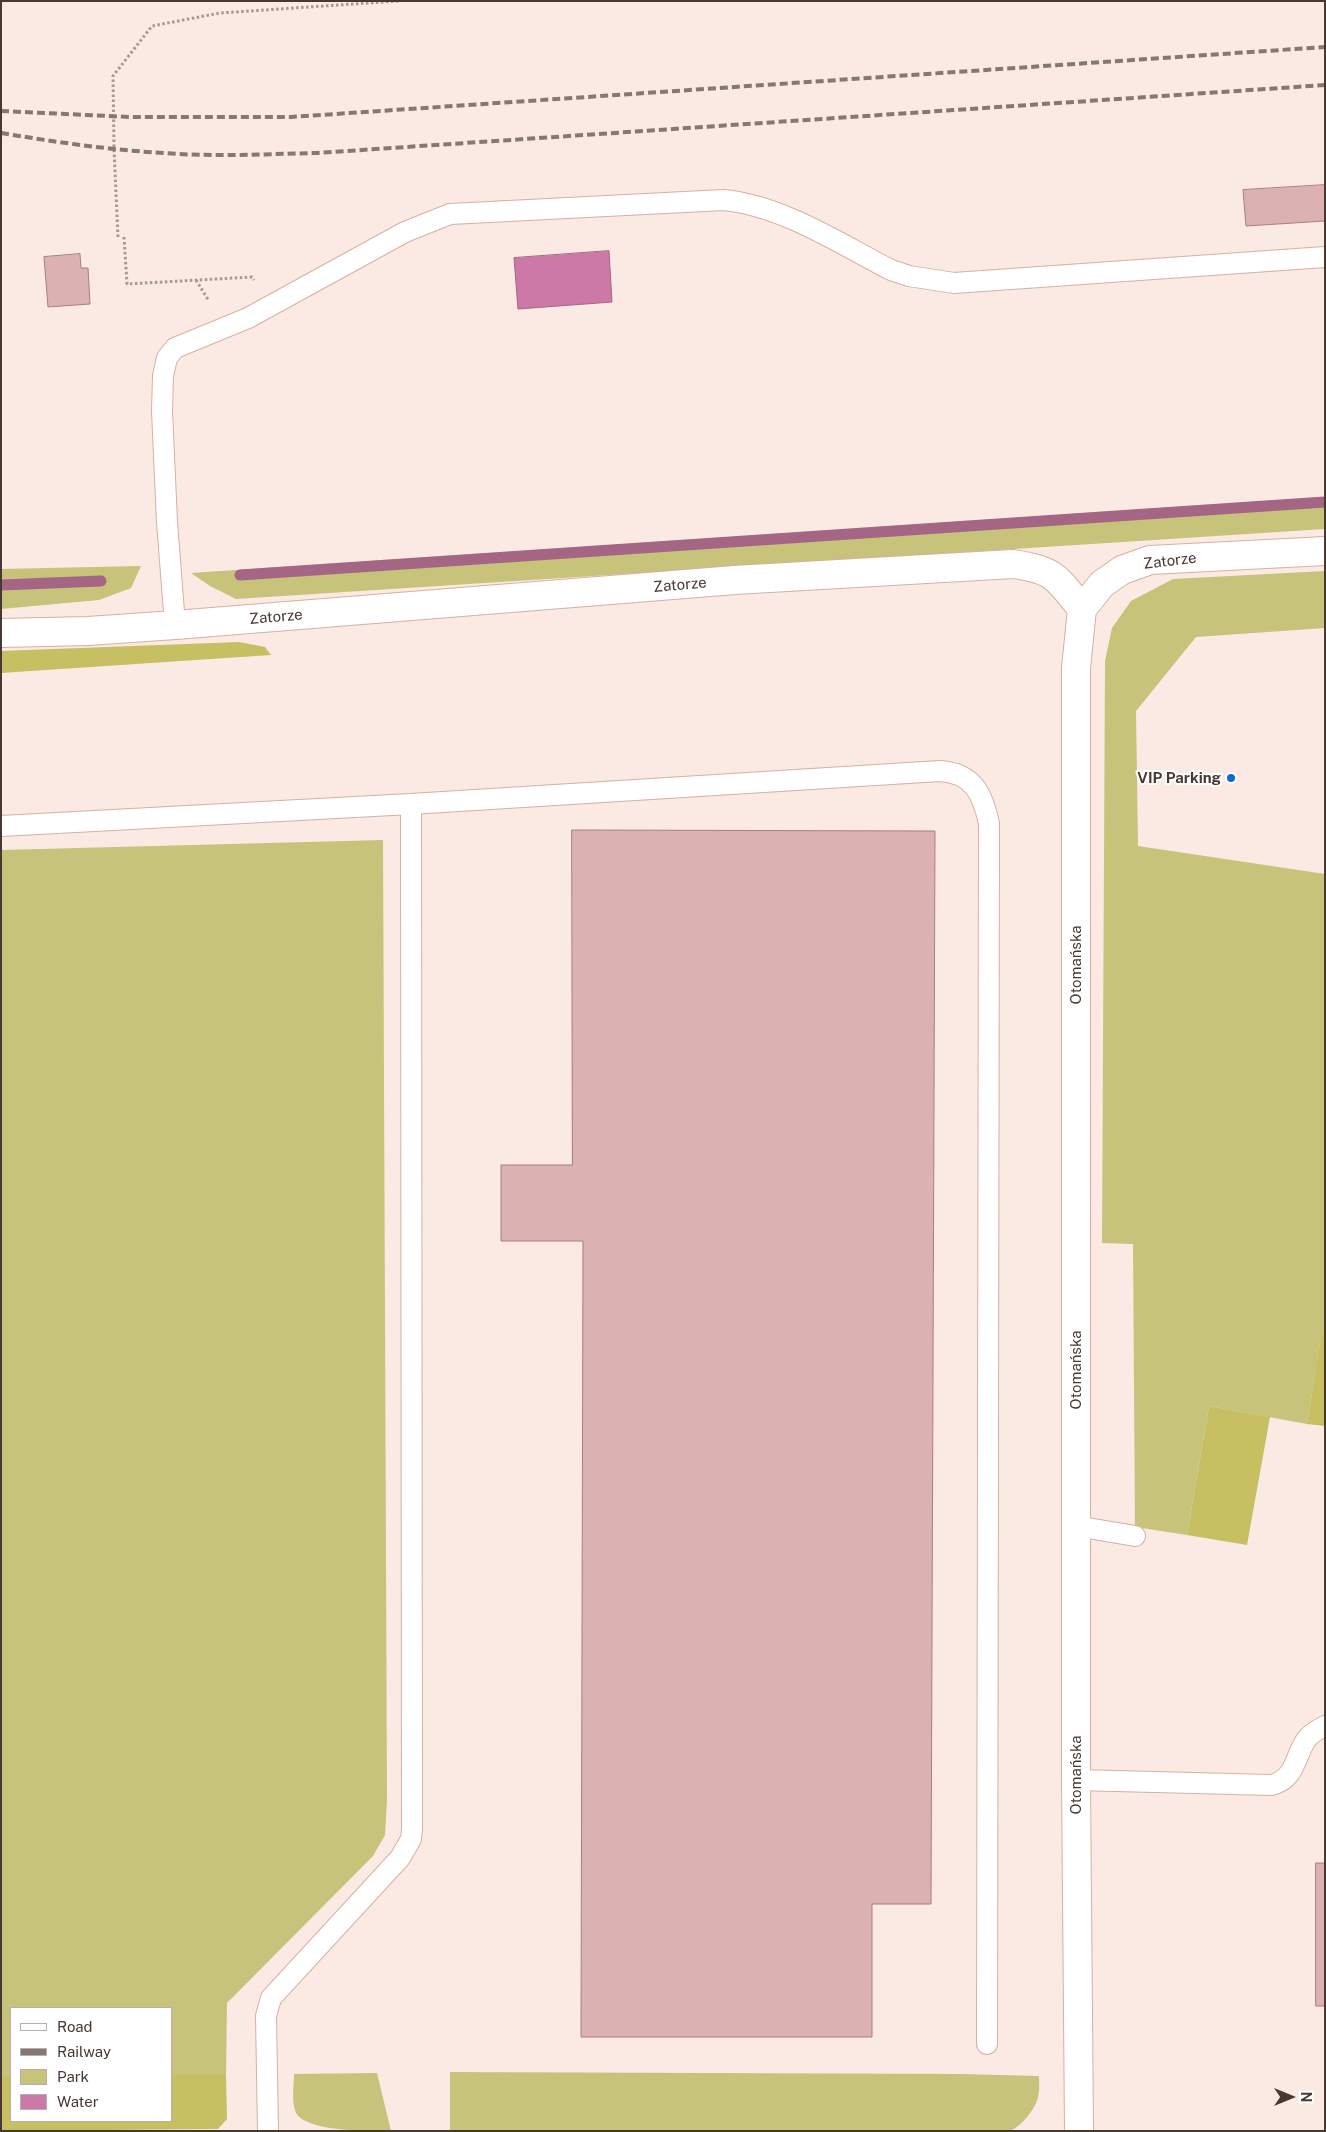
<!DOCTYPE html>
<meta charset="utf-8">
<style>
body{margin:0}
#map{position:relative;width:1326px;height:2132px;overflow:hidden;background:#faeae3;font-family:"Public Sans",sans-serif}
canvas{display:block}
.frame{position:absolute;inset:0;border:2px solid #473831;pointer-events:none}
.legend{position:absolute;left:10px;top:2007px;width:162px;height:115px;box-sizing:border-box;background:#fff;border:1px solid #b5afad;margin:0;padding:6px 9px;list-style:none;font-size:15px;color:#473831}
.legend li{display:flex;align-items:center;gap:10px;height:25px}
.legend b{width:25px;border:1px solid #b5afad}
.north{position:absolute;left:1266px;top:2072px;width:50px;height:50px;-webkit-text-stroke:4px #fff;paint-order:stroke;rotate:90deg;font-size:14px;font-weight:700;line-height:20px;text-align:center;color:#473831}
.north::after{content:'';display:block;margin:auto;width:18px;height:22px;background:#473831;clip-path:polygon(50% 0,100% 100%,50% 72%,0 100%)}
</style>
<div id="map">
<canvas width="1326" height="2132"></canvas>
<div class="frame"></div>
<ul class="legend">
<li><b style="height:6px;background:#fff"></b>Road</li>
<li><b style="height:6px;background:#867770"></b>Railway</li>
<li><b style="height:14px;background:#c7c37a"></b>Park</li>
<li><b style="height:14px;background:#cc79a7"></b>Water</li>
</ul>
<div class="north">N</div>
</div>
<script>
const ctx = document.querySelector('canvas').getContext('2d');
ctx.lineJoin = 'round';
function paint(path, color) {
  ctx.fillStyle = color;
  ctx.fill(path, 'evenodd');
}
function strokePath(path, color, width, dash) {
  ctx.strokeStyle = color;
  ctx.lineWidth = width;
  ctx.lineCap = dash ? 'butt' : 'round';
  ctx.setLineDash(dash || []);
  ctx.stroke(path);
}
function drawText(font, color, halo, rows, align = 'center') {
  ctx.font = font + ' "Public Sans",sans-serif';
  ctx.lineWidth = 4;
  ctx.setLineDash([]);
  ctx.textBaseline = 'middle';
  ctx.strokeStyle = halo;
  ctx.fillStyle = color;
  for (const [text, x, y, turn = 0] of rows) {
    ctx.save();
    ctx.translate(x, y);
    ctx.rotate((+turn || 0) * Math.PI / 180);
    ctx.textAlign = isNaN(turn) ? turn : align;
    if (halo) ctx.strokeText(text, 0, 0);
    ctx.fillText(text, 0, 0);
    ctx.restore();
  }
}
const green = new Path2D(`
 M1325 497V529L236 599 210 586 191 573Z
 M141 566 131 588 99 600 1 609V569Z
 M1325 571V628L1196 637 1136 711 1138 846 1325 874V1337H1321L1307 1424 1209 1406 1187 1535 1135 1527 1133 1244 1102 1243 1105 661 1112 628 1131 601 1173 579Z
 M383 840 387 1800 385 1835 373 1856 227 2003 226 2075H171V2008H11V2075H1V850Z
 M450 2072 961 2074 1039 2076C1039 2082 1040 2090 1038 2097 1036 2108 1021 2127 1010 2131H450Z
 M377 2073 391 2131C368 2131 307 2132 296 2113 291 2101 294 2086 294 2074Z`);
const forest = new Path2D(`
 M239 642 265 647 271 655 1 673V651Z
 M1321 1336 1325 1337V1426L1307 1424Z
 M1209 1406 1270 1417 1247 1545 1187 1535Z
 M1 2075H11V2121H171V2075H226L227 2119 218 2129 1 2131Z`);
const water = new Path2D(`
 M609 251 612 302 518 309 514 258Z`);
const stream = new Path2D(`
 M240 575 1325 502
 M1 585 101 581`);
const building = new Path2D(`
 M1325 185V221L1246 226 1243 190Z
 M80 254 81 268H88L90 304 48 307 44 257Z
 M572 830 935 831 931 1904H872V2037H581L583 1241H501V1165H572Z
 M1316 1863H1325V2006H1316Z`);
const path = new Path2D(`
 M118 237 114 149 113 76 152 26 220 13 398 1
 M124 237 127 284 252 277 254 280
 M196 280 209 301`);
const lane = new Path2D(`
 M175 625 167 522 162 411 163 376 167 358 175 348 248 318 405 232 450 214 724 200C783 206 840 244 891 270L909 276 954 283 1325 257
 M1 826 411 804
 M1076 1526 1135 1536
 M1076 1780 1272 1785C1296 1778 1294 1758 1306 1740 1309 1735 1319 1729 1325 1726
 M268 2131 266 2016 271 1998 400 1858 411 1839 412 1829 411 804 940 771C973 773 983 794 989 824L987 2044`);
const street = new Path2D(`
 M1 633 88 631 175 625 735 580 1013 564C1055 570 1056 577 1082 609`);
const secondary = new Path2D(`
 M1079 2131 1076 1780V668L1082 609 1102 584 1122 570 1150 560 1325 551`);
const rail = new Path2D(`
 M1 111 130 117H291L1325 47
 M1 133C56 142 109 150 164 153 215 157 266 154 317 153L1325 85`);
const markers = [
 [1231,778,5,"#1167d0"]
];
const streetNames = [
 ["Zatorze",1170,561,-7],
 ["Zatorze",680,585,-5],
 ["Zatorze",276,617,-5],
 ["Otomańska",1076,965,-90],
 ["Otomańska",1076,1370,-90],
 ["Otomańska",1076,1775,-90]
];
const poiNames = [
 ["VIP Parking",1221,778]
];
paint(green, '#c7c37a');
paint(forest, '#c6c062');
paint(water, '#cc79a7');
strokePath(water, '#a46684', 1);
strokePath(stream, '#a46684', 11);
paint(building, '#dbb1b2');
strokePath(building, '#a67f80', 1);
strokePath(lane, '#d6b1a0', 22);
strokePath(street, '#d6b1a0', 30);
strokePath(secondary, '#d6b1a0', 30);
strokePath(path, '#a79891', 3, [2.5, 2.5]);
strokePath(lane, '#fff', 20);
strokePath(street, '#fff', 28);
strokePath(secondary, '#fff', 28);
strokePath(rail, '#867770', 4, [8, 4]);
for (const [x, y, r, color] of markers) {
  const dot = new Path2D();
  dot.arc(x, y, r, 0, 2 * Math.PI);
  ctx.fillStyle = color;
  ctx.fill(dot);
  strokePath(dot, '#fff', 2);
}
drawText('15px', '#473831', '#fff', streetNames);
drawText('bold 15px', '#473831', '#fff', poiNames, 'right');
</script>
